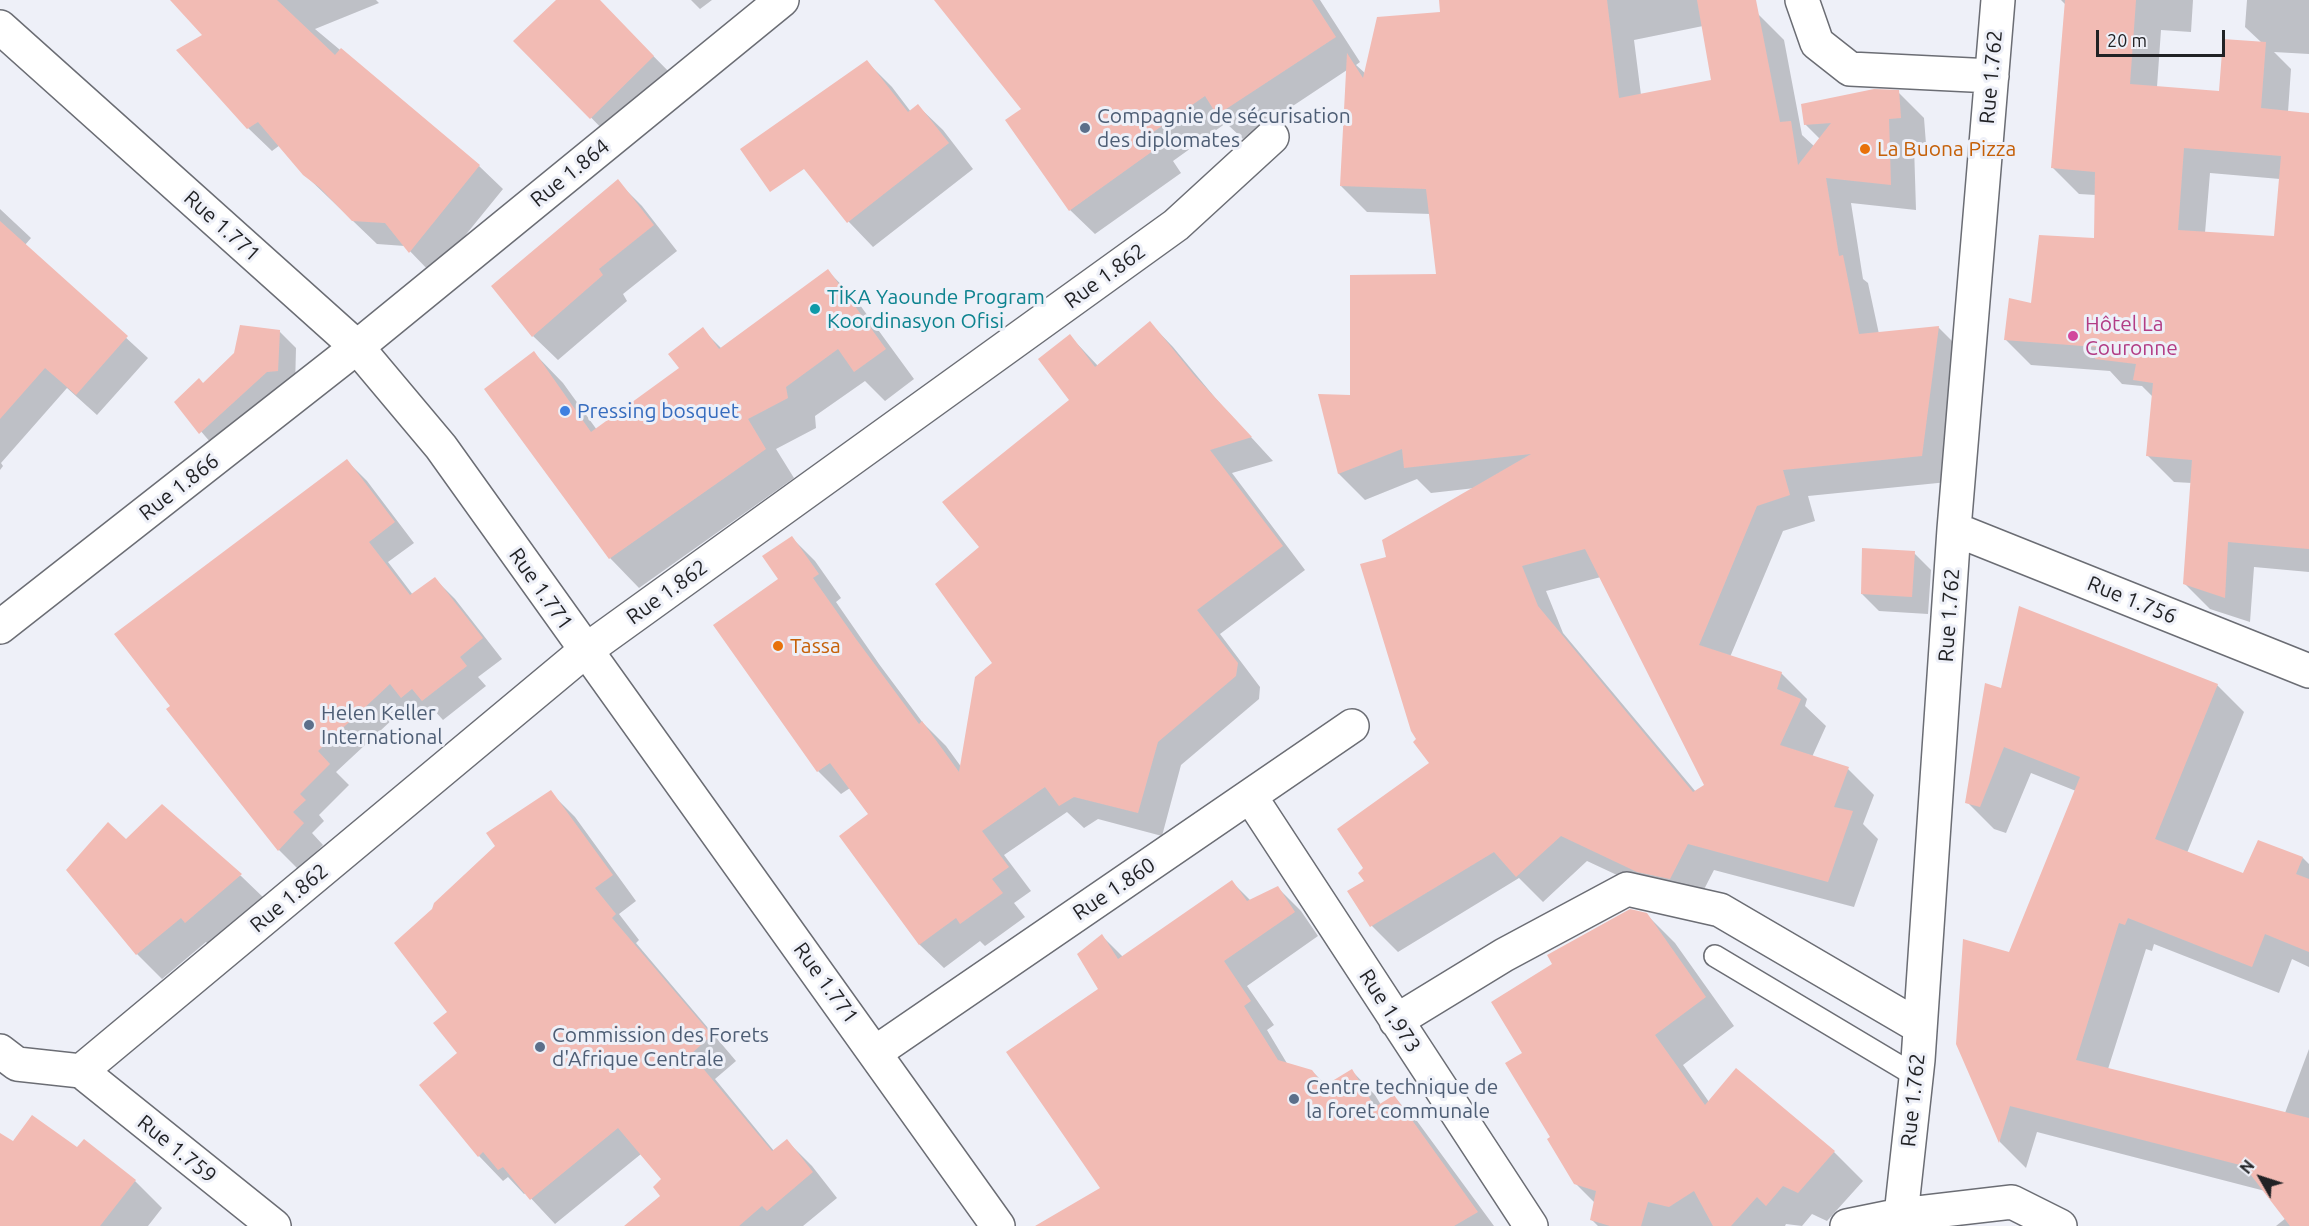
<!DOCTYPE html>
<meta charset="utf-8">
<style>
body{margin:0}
#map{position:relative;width:2309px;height:1226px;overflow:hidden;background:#eef0f8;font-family:Ubuntu,sans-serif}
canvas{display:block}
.north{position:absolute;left:2231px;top:1148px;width:60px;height:60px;-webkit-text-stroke:4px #eef0f8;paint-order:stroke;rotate:309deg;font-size:16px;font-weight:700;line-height:24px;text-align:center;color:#212225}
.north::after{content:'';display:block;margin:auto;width:21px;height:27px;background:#212225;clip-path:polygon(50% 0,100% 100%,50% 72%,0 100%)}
.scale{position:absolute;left:2096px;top:30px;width:129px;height:27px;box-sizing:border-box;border:3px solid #212225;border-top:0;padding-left:8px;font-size:18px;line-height:21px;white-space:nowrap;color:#212225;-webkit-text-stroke:4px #eef0f8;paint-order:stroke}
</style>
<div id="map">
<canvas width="2309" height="1226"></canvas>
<div class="north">N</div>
<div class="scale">20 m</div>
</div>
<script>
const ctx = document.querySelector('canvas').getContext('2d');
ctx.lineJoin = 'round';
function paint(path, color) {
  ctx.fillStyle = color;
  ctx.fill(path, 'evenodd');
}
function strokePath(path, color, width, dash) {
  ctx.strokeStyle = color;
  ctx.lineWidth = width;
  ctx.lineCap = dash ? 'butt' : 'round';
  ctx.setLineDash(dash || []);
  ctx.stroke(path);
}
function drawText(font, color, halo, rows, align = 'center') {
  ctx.font = font + ' Ubuntu,sans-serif';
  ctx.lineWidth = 6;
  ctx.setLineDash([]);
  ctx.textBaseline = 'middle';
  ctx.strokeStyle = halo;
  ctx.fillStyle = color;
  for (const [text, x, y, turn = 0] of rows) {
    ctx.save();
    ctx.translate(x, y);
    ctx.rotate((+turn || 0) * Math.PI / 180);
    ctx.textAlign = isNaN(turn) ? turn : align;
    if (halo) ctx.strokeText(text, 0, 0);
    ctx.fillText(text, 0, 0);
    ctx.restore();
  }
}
const shadow = new Path2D(`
 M173 0H376L379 3 315 29 479 166 503 189 433 275 405 246 377 244 304 174 280 145 272 151 248 128 205 36Z
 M558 0H598L678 81 616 143 516 41Z
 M691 0H712L700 9Z
 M936 0H1320L1360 62 1356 65 1366 74 1441 14 1440 0H1728L1758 14 1784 40 1802 135 1815 147 1820 139 1805 124 1898 92 1924 118 1926 144 1914 145 1916 210 1851 203 1863 279 1868 283 1879 334 1938 327 1964 353 1948 482 1808 496 1815 521 1783 531 1730 657 1781 673 1807 699 1805 706 1826 726 1812 757 1848 769 1874 795 1863 824 1878 839 1854 907 1714 870 1696 905 1664 897 1587 861 1543 902 1519 878 1398 952 1372 926 1366 881 1431 763 1418 740 1388 558 1475 488 1431 493 1417 479 1365 500 1339 474 1320 396H1352L1438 275 1431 214 1367 212 1341 186 1347 70 1243 139 1226 123 1173 161 1181 173 1095 234 1070 210 1023 109ZM1703 26 1713 81 1641 95 1634 40ZM1601 577 1706 785 1696 792 1563 633 1546 591Z
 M2061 0H2193L2191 32 2161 30 2157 87 2221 93 2262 43 2245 27 2247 0H2309V54L2274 52 2291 69 2288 112 2309 114V572L2254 567 2250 622 2210 609 2184 583 2192 483 2174 482 2148 456 2154 398 2142 386 2122 384 2110 371 2031 365 2005 339 2032 304 2096 240V195L2079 194 2053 168 2066 5ZM2210 173 2280 179 2275 237 2205 233Z
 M867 62 892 87 911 112 918 106 943 130 973 169 873 247 849 222 803 164Z
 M617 181 642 206 677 251 623 294 627 301 558 360 533 336Z
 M0 209 31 238 25 245 148 358 97 415 67 388 1 463 3 466 0 470Z
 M828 271 857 301 914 379 885 401 865 381 815 416 816 428 776 449 794 478 639 588 610 558 534 353 563 383 597 430 681 368 702 329 722 349Z
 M1150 323 1173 347 1217 400 1273 461 1232 473 1305 570 1220 634 1260 687 1259 699 1181 765 1162 836 1098 819 1084 828 1067 812 1004 855 1031 891 1014 903 1025 917 985 946 980 941 944 968 920 945 841 837 870 815 850 788 841 794 818 771 780 579 792 538 815 561 841 598 836 602 879 664 923 723 946 746 962 768 995 663 981 547 1071 400 1070 336 1098 366Z
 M279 331 296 348 295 388 217 450 176 402Z
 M347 461 367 481 414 543 388 562 413 595 435 579 455 599 502 659 478 677 486 686 443 720 433 709 422 717 409 704 336 772 349 785 319 815 324 821 312 833 323 845 299 870 279 850 168 710Z
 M1914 553 1931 570 1928 614 1879 611 1862 594Z
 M2217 685 2244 712 2187 853 2244 875 2303 858 2309 864V967L2292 959 2279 993 2154 944 2152 951 2146 949 2108 1069 2285 1113 2309 1049V1226H2276L2286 1218 2265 1191 2037 1132 2026 1168 2000 1142 1957 1044 2010 954 2076 791 2031 773 2006 833 1994 829 1967 802 2002 690Z
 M550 792 575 817 636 901 619 914 639 940 636 943 736 1061 715 1079 774 1151 787 1141 812 1166 837 1198 803 1226H626L662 1196 664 1180 641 1154 555 1224 526 1193 524 1194 508 1177 503 1181 479 1156 449 1012 434 910Z
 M162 806 241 876 266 900 211 947 206 942 162 979 137 954 126 841Z
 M1232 882 1251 901 1278 888 1301 911 1318 936 1247 986 1274 1025 1267 1030 1288 1065 1312 1071 1327 1086 1352 1071 1375 1095 1381 1105 1394 1097 1417 1121 1494 1226H1085L1102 1188 1100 990 1102 936 1123 957Z
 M1646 914 1675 943 1734 1026 1683 1065 1709 1102 1834 1152 1863 1181 1827 1221 1812 1214 1802 1226 1786 1224 1785 1226H1598L1592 1220 1595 1203 1575 1183 1552 1138 1524 1053Z
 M0 1135 13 1143 78 1149 84 1141 135 1181 162 1208 148 1226H0Z`);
const building = new Path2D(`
 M170 0H277L335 55 341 48 480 165 409 253 385 223 352 221 320 188 303 175 258 122 247 129 176 50 202 35Z
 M556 0H600L654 56 590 119 513 41Z
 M934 0H1312L1336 37 1217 115 1205 96 1149 135 1157 148 1069 211 1005 120 1021 109Z
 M1439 0H1607L1619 98 1711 80 1697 0H1756L1780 122 1791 121 1798 165 1831 123 1804 125 1801 104 1874 89 1899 90 1901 118 1889 119 1891 185 1826 178 1839 256 1843 255 1859 334 1939 326 1922 456 1783 470 1790 495 1757 506 1699 645 1782 672 1777 689 1801 699 1780 745 1849 767 1834 807 1853 811 1828 882 1688 844 1670 879 1637 872 1561 836 1516 877 1494 852 1370 927 1347 891 1364 881 1358 873 1363 868 1337 829 1429 763 1413 742 1416 739 1411 731 1360 564 1386 557 1382 540 1531 454 1404 468 1402 449 1338 474 1318 394 1350 395V275L1436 274 1426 189 1340 186 1347 53 1363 78 1377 17 1440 12ZM1585 549 1704 785 1693 792 1538 606 1522 566Z
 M2065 0H2136L2130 84 2219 91 2223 39 2266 42 2261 108 2309 113V549L2228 542 2225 598 2183 584 2192 460 2146 456 2153 383 2133 380 2136 364 2095 359 2096 347 2004 340 2009 298 2031 303 2039 235 2094 238 2095 172 2051 168ZM2184 148 2281 156 2274 236 2178 230Z
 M867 60 908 112 918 104 949 143 847 223 804 169 770 192 740 149Z
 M618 179 654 225 599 269 603 275 532 337 491 286Z
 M0 221 128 336 76 395 45 368 0 419Z
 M828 269 886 349 854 372 838 349 786 387 788 398 748 419 766 449 609 559 484 389 534 351 591 432 679 368 668 354 703 327 719 349Z
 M1150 321 1194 375 1252 437 1210 450 1283 546 1197 610 1238 663 1236 676 1158 742 1138 813 1074 797 1059 806 1045 787 982 831 1009 867 992 879 1003 893 960 924 956 918 919 945 839 836 868 814 830 763 817 772 713 625 778 579 762 556 792 536 819 574 813 578 856 639 919 724 922 721 959 772 975 677 992 663 935 584 979 547 942 502 1069 400 1038 359 1070 334 1095 367Z
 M240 325 280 330 278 371 267 372 199 434 174 402 199 378 203 383 234 353Z
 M347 459 395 522 369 542 410 595 435 577 483 638 460 657 467 666 422 701 412 689 401 698 390 684 318 751 330 764 300 794 306 800 293 812 304 823 278 851 166 709 170 706 114 634Z
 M1862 548 1915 551 1912 597 1861 594Z
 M2019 606 2218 684 2155 839 2243 873 2258 840 2303 857 2296 874 2309 879V952L2265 934 2252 967 2128 918 2125 925 2119 923 2076 1060 2309 1118V1226H2290L2244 1166 2010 1106 1999 1143 1956 1044 1963 939 2009 952 2080 777 2004 747 1980 807 1965 803 1985 683 2001 688Z
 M551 790 613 875 595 888 616 914 612 918 712 1035 691 1054 772 1151 787 1139 813 1172 767 1211 762 1206 739 1226H624L660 1196 653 1187 661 1179 618 1128 530 1200 503 1167 498 1170 483 1152 478 1157 419 1085 457 1053 433 1023 447 1012 394 943 432 909 434 903 495 846 486 833Z
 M162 804 242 874 185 923 181 918 136 955 66 870 108 822 126 839Z
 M1232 880 1247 901 1278 886 1295 912 1224 961 1251 1001 1244 1006 1278 1060 1312 1070 1324 1086 1352 1069 1375 1107 1394 1095 1478 1212 1454 1226H1035L1100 1188 1006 1052 1098 989 1077 954 1102 934 1118 959Z
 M1630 909 1647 913 1706 997 1655 1035 1705 1105 1736 1068 1835 1151 1798 1193 1783 1186 1766 1206 1757 1197 1731 1226H1713L1694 1191 1669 1207 1648 1202 1641 1226H1610L1590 1220 1596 1191 1574 1184 1547 1139 1550 1137 1505 1063 1522 1053 1491 1002 1552 964 1547 955Z
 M32 1115 77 1147 84 1139 136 1180 100 1226H0V1133L13 1141Z`);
const lane = new Path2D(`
 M1715 956 1916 1076`);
const street = new Path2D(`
 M1802 0 1817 43 1850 69 1992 76
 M1954 529 2309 671
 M0 627 357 347 782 0
 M1250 796 1531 1226
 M1396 1021 1504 955 1627 889 1720 910 1920 1027
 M0 1051 17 1064 81 1071
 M876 1052 1352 726
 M81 1071 585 651 1176 225 1272 137
 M81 1071 274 1226
 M1847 1226 1901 1215 2012 1202 2060 1226
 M1912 1226 1901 1215 1918 1060 1954 529 1998 0`);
const secondary = new Path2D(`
 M0 27 357 347 441 447 998 1226`);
const markers = [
 [1085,128,6,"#5c6f8a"],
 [1865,149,6,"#e8710a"],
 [815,309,6,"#0f9aa8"],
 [2073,336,6,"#d1479c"],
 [565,411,6,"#3f7fe0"],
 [778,646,6,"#e8710a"],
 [309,725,6,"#5c6f8a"],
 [540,1047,6,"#5c6f8a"],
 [1294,1099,6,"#5c6f8a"]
];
const streetNames = [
 ["Rue 1.762",1991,77,-85],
 ["Rue 1.864",570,173,-39],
 ["Rue 1.771",222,226,42],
 ["Rue 1.862",1105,276,-36],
 ["Rue 1.866",179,487,-38],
 ["Rue 1.771",541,589,55],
 ["Rue 1.862",667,592,-36],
 ["Rue 1.756",2132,600,22],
 ["Rue 1.762",1949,615,-86],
 ["Rue 1.860",1114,889,-34],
 ["Rue 1.862",289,898,-40],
 ["Rue 1.771",826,983,54],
 ["Rue 1.973",1390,1011,57],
 ["Rue 1.762",1913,1100,-84],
 ["Rue 1.759",177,1149,39]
];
const serviceNames = [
 ["Compagnie de sécurisation",1097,116],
 ["des diplomates",1097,140],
 ["Helen Keller",321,713],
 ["International",321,737],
 ["Commission des Forets",552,1035],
 ["d'Afrique Centrale",552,1059],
 ["Centre technique de",1306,1087],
 ["la foret communale",1306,1111]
];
const foodNames = [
 ["La Buona Pizza",1877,149],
 ["Tassa",790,646]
];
const cultureNames = [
 ["TİKA Yaounde Program",827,297],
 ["Koordinasyon Ofisi",827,321]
];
const hotelNames = [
 ["Hôtel La",2085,324],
 ["Couronne",2085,348]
];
const shopNames = [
 ["Pressing bosquet",577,411]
];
paint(shadow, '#0003');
paint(building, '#f2bbb4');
strokePath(lane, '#6b6d74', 24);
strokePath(street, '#6b6d74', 36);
strokePath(secondary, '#6b6d74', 36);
strokePath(lane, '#fff', 21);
strokePath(street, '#fff', 33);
strokePath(secondary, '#fff', 33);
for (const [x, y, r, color] of markers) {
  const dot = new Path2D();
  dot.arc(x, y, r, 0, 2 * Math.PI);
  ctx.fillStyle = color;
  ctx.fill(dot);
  strokePath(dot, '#eef0f8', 2);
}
drawText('21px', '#212225', '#eef0f8', streetNames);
drawText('21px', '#4e5e75', '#eef0f8', serviceNames, 'left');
drawText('21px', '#c56008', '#eef0f8', foodNames, 'left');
drawText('21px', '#0d838f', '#eef0f8', cultureNames, 'left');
drawText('21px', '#b23c85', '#eef0f8', hotelNames, 'left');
drawText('21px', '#366cbe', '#eef0f8', shopNames, 'left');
</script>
